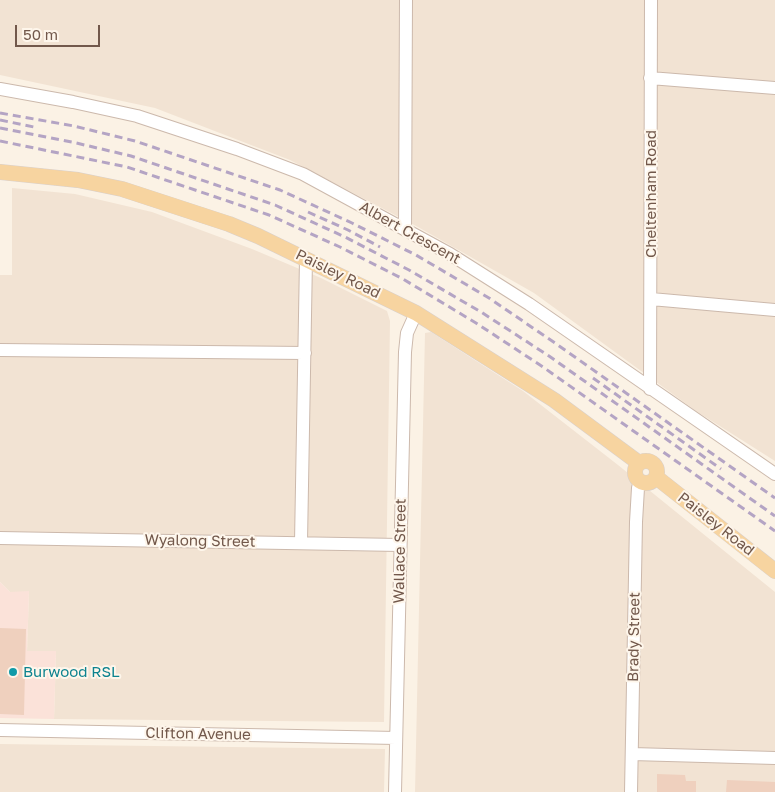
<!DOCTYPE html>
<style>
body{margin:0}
#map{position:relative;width:775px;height:792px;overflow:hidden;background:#fbf2e5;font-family:"Golos Text",sans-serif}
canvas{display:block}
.scale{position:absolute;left:15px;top:25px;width:85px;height:22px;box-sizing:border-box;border:2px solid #72584b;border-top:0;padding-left:6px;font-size:15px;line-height:18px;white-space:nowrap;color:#72584b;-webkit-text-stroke:4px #fef6eb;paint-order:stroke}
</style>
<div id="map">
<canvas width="775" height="792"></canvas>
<div class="scale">50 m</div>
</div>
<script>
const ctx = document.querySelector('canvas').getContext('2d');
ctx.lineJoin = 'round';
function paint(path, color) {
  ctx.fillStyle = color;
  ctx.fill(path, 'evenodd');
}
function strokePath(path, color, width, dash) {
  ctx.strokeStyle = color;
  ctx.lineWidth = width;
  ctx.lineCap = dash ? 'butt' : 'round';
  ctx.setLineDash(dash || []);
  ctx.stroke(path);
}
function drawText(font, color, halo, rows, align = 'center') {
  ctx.font = font + ' "Golos Text",sans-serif';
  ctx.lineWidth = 4;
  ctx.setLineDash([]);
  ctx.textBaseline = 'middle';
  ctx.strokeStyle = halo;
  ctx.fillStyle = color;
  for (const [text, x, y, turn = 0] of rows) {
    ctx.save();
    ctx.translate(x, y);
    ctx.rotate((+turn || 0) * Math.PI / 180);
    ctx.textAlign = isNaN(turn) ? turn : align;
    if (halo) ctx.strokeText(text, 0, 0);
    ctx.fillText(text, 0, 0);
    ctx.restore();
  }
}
const residential = new Path2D(`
 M0 0H775V461L696 411 534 293 418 227 290 160 155 108 0 75Z
 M12 188 75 194 152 212 252 249 321 278 387 311 390 321 384 722 54 719 56 652 27 651 29 592H10L0 582V275H12Z
 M431 332 523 391 618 465 775 592V792H415L425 333Z
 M0 744 385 749 384 792H0Z`);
const commercial = new Path2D(`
 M0 582 10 592 29 591 27 651H56L54 719 0 718Z`);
const building = new Path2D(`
 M0 628 26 629 24 715 0 714Z
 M657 774 685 775 686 781H696V792H657Z
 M727 780 775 782V792H726Z`);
const minor = new Path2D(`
 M650 78 775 88
 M0 89 73 102 137 116 237 149 303 174 450 254 529 304 775 474
 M405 229 406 0
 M651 299 775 310
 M0 350 305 353
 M650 389 651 0
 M0 538 400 545
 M301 542 306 259
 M0 730 396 738
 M632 754 775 758
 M395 792 405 352 407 333 416 313
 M631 792 636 522 638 488 640 482`);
const major = new Path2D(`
 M0 172 78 180 122 189 229 224 258 236 416 313 554 400 639 463
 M635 472a11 11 0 1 1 22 0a11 11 0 1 1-22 0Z
 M656 477 775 571`);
const rail = new Path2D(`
 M0 113 74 126 135 141 280 190 352 223 416 255 489 298 555 343 775 498
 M0 120 34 127
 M0 128 72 142 131 156 275 205 345 237 409 270 481 312 549 356 775 516
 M0 141 127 167 269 215 340 247 403 279 476 323 543 367 775 531
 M308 212 348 230 380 247
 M593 378 721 469`);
const markers = [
 [13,672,5,"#0f9aa8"]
];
const streetNames = [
 ["Cheltenham Road",651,194,-90],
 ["Albert Crescent",410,233,29],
 ["Paisley Road",338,274,26],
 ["Paisley Road",716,524,38],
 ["Wyalong Street",200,541,1],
 ["Wallace Street",400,551,-89],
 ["Brady Street",634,637,-89],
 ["Clifton Avenue",198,734,1]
];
const cultureNames = [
 ["Burwood RSL",23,672]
];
paint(residential, '#f2e3d3');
paint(commercial, '#fbe2d9');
paint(building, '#efd0be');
strokePath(minor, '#ccb9ac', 14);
strokePath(major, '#d8d0cd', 16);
strokePath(minor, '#fff', 12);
strokePath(major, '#f7d4a0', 15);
strokePath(rail, '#b4a4c4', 3, [8, 5]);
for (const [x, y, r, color] of markers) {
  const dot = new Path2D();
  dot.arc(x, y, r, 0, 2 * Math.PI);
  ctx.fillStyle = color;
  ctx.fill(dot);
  strokePath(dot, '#fef6eb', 2);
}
drawText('15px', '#72584b', '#fef6eb', streetNames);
drawText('15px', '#0d838f', '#fef6eb', cultureNames, 'left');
</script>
